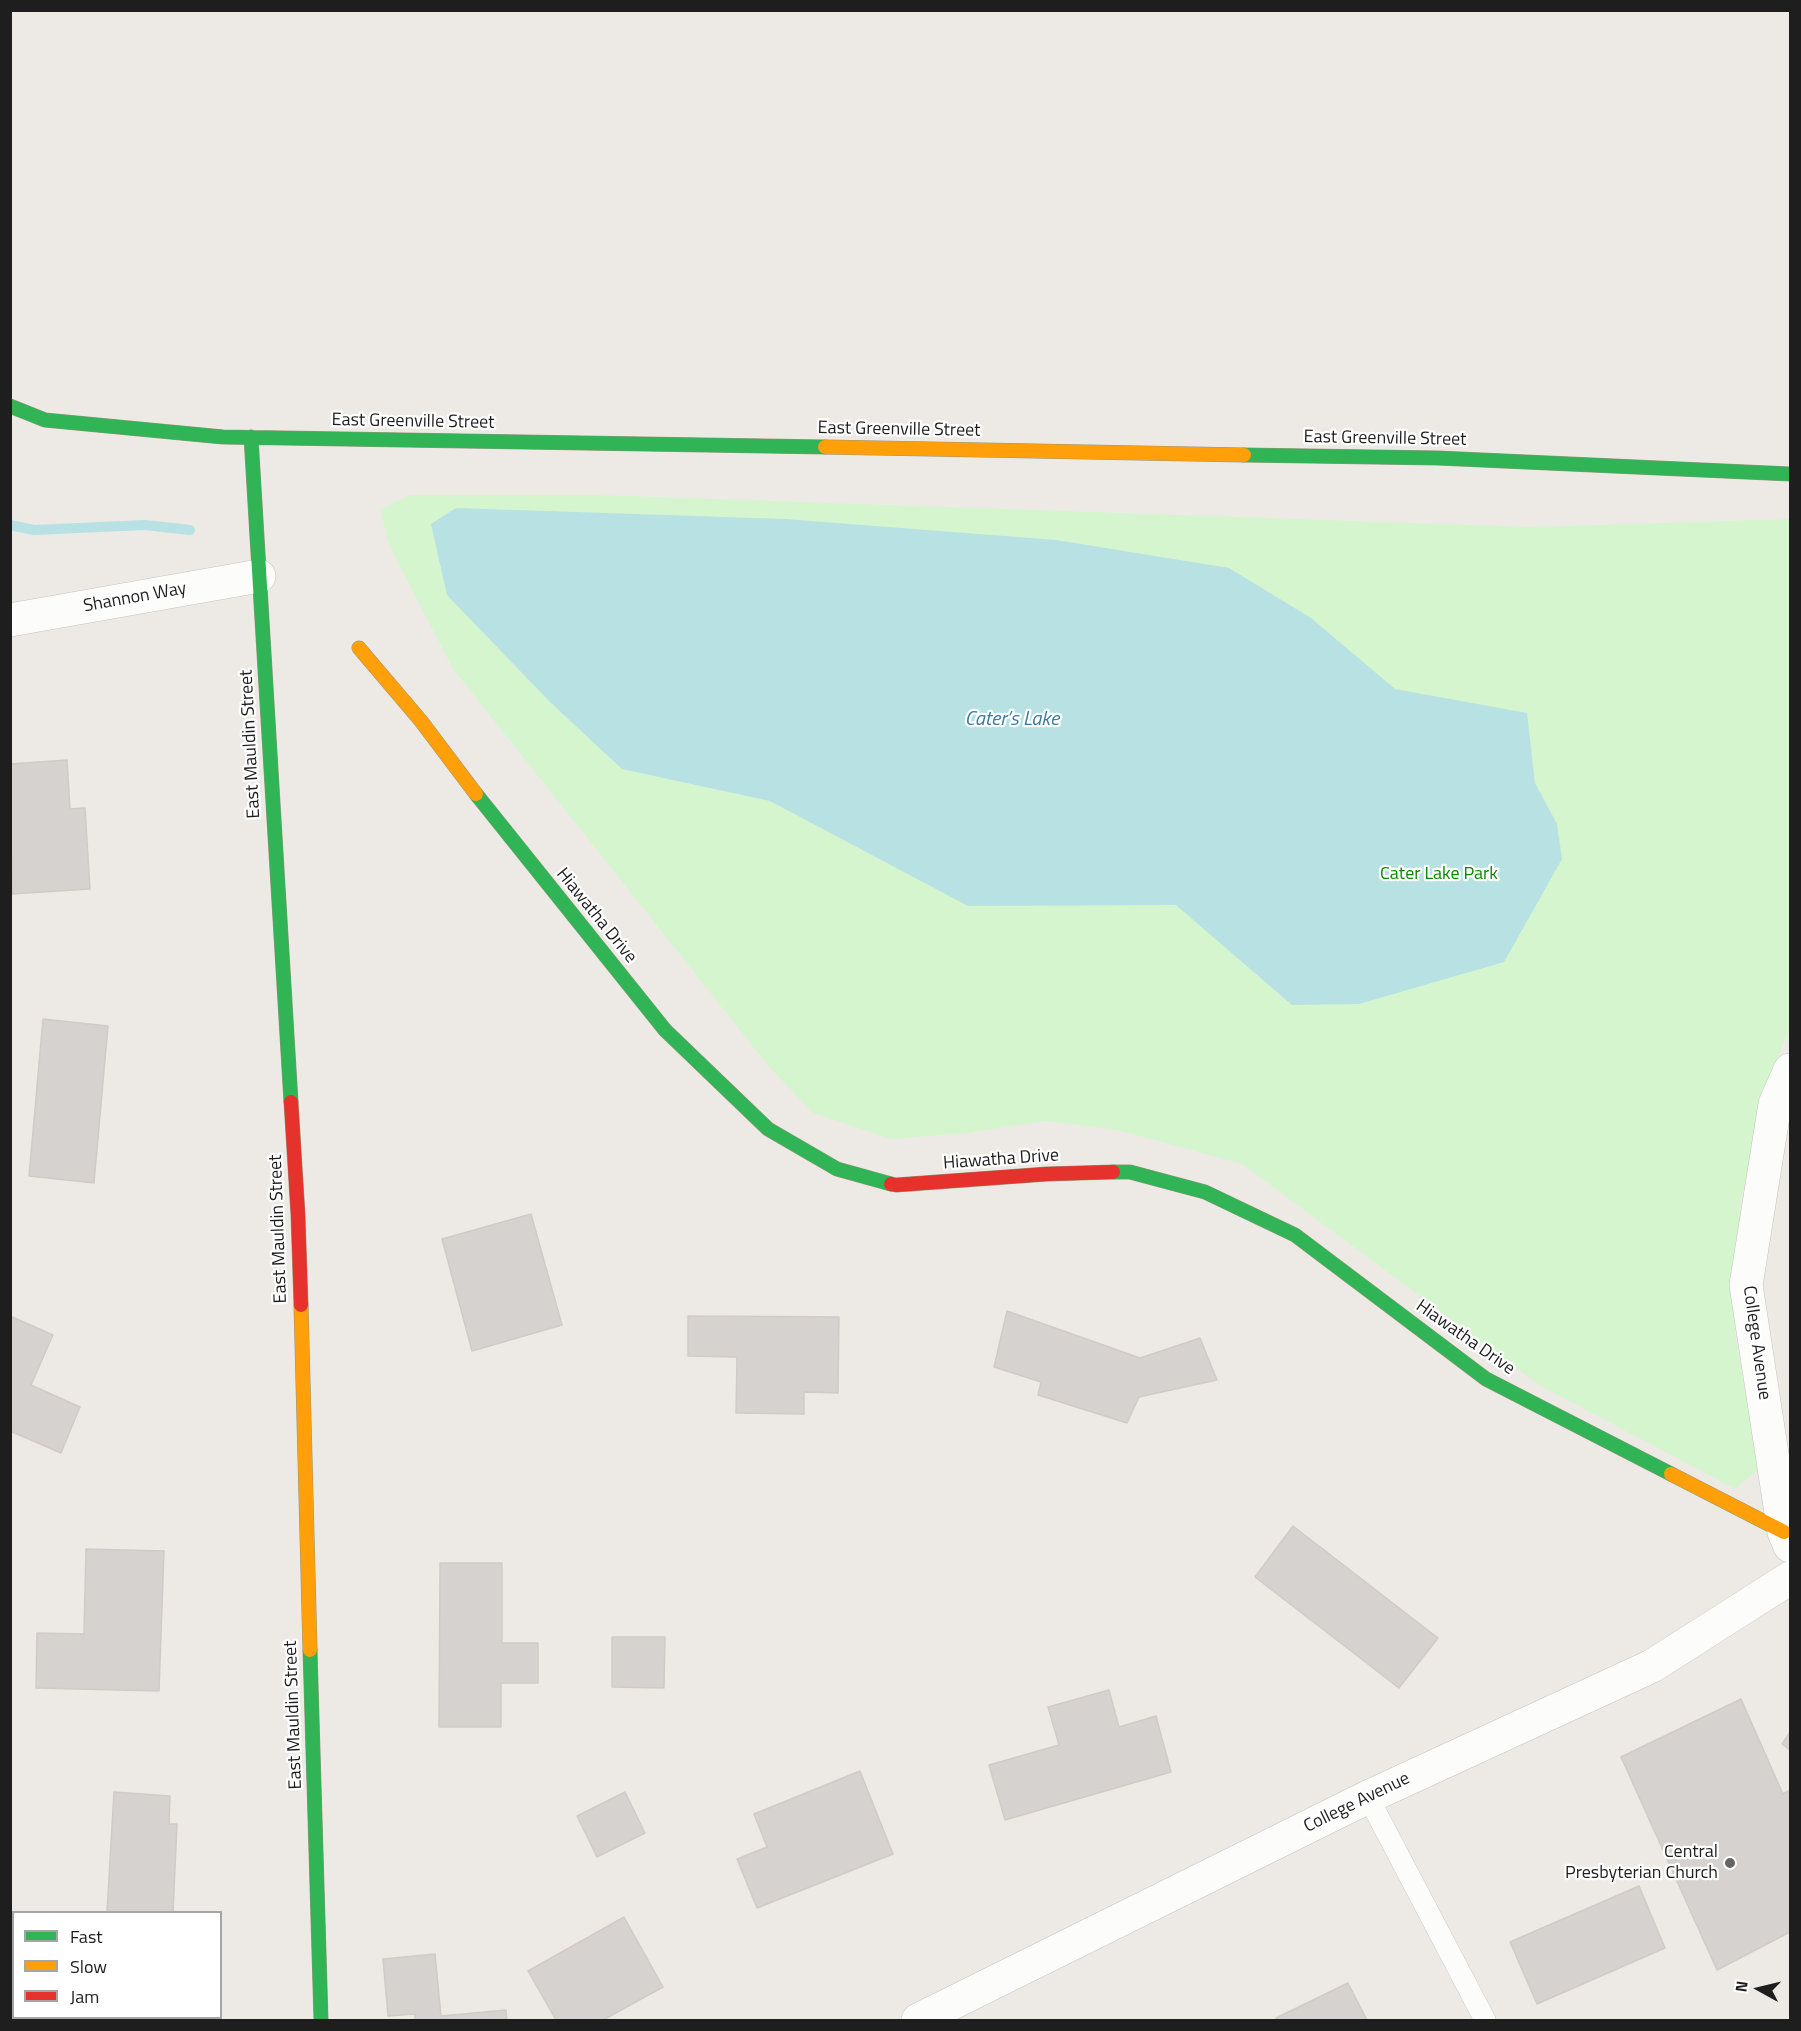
<!DOCTYPE html>
<meta charset="utf-8">
<style>
body{margin:0}
#map{position:relative;width:1801px;height:2031px;overflow:hidden;background:#edeae6;font-family:"Titillium Web",sans-serif}
canvas{display:block}
.frame{position:absolute;inset:0;border:12px solid #1e1e1e;pointer-events:none}
.legend{position:absolute;left:12px;top:1911px;width:210px;height:108px;box-sizing:border-box;background:#fff;border:2px solid #a5a5a5;margin:0;padding:8px 10px;list-style:none;font-size:18px;color:#1e1e1e}
.legend li{display:flex;align-items:center;gap:12px;height:30px}
.legend b{width:30px;border:2px solid #a5a5a5}
.north{position:absolute;left:1729px;top:1959px;width:60px;height:60px;-webkit-text-stroke:4px #fff;paint-order:stroke;rotate:278deg;font-size:16px;font-weight:700;line-height:24px;text-align:center;color:#1e1e1e}
.north::after{content:'';display:block;margin:auto;width:21px;height:27px;background:#1e1e1e;clip-path:polygon(50% 0,100% 100%,50% 72%,0 100%)}
</style>
<div id="map">
<canvas width="1801" height="2031"></canvas>
<div class="frame"></div>
<ul class="legend">
<li><b style="height:8px;background:#30b455"></b>Fast</li>
<li><b style="height:8px;background:#ff9f0a"></b>Slow</li>
<li><b style="height:8px;background:#e5322d"></b>Jam</li>
</ul>
<div class="north">N</div>
</div>
<script>
const ctx = document.querySelector('canvas').getContext('2d');
ctx.lineJoin = 'round';
function paint(path, color) {
  ctx.fillStyle = color;
  ctx.fill(path, 'evenodd');
}
function strokePath(path, color, width, dash) {
  ctx.strokeStyle = color;
  ctx.lineWidth = width;
  ctx.lineCap = dash ? 'butt' : 'round';
  ctx.setLineDash(dash || []);
  ctx.stroke(path);
}
function drawText(font, color, halo, rows, align = 'center') {
  ctx.font = font + ' "Titillium Web",sans-serif';
  ctx.lineWidth = 4.5;
  ctx.setLineDash([]);
  ctx.textBaseline = 'middle';
  ctx.strokeStyle = halo;
  ctx.fillStyle = color;
  for (const [text, x, y, turn = 0] of rows) {
    ctx.save();
    ctx.translate(x, y);
    ctx.rotate((+turn || 0) * Math.PI / 180);
    ctx.textAlign = isNaN(turn) ? turn : align;
    if (halo) ctx.strokeText(text, 0, 0);
    ctx.fillText(text, 0, 0);
    ctx.restore();
  }
}
const park = new Path2D(`
 M410 495H599L1530 527 1790 519V1028L1779 1054 1740 1204 1735 1334 1759 1469 1735 1489 1539 1385 1242 1164 1117 1130 1045 1121 968 1133 891 1139 813 1113 770 1068 453 669 390 547 380 510Z`);
const water = new Path2D(`
 M456 508 785 519 1056 540 1229 568 1311 618 1395 689 1527 713 1535 783 1557 824 1562 859 1504 962 1359 1004 1292 1005 1176 905 968 906 770 801 622 769 550 702 447 595 431 524Z`);
const stream = new Path2D(`
 M10 525 34 530 145 525 190 530`);
const building = new Path2D(`
 M67 760 70 809 85 808 90 889 12 894 10 764Z
 M43 1019 108 1026 94 1183 29 1176Z
 M531 1214 562 1325 472 1351 442 1239Z
 M1007 1311 1140 1358 1200 1338 1217 1380 1139 1397 1127 1423 1038 1395 1041 1382 994 1367Z
 M10 1316 53 1335 31 1385 80 1407 61 1453 10 1431Z
 M688 1316 839 1317 838 1393 804 1392V1414L736 1413 737 1357 688 1356Z
 M1293 1526 1438 1638 1399 1688 1255 1577Z
 M86 1549 164 1551 159 1691 36 1688 37 1633 84 1634Z
 M440 1563H502V1643H538V1683H501V1727H439Z
 M612 1637H665L664 1688 612 1687Z
 M1109 1690 1119 1727 1156 1716 1171 1772 1005 1820 989 1765 1059 1745 1048 1707Z
 M1741 1699 1783 1794 1790 1790V1932L1717 1970 1621 1757Z
 M1790 1732V1750L1782 1744Z
 M860 1771 893 1854 757 1908 737 1859 767 1847 754 1814Z
 M114 1792 170 1796 169 1824H177L173 1912H107Z
 M625 1792 645 1833 597 1857 577 1816Z
 M1639 1886 1665 1948 1537 2004 1510 1942Z
 M624 1917 663 1987 603 2020H556L528 1971Z
 M435 1954 441 2016 506 2010 507 2020H415V2014L388 2016 383 1959Z
 M1348 1983 1367 2020H1277L1276 2018Z`);
const lane = new Path2D(`
 M1368 1797 1485 2020`);
const street = new Path2D(`
 M10 620 259 576
 M1790 1070 1775 1104 1746 1285 1784 1532 1790 1546
 M918 2020 1368 1797 1652 1666 1790 1578`);
const fast = new Path2D(`
 M10 406 45 420 223 437 825 447
 M251 437 291 1102
 M1244 455 1438 458 1790 474
 M476 794 665 1030 768 1129 837 1169 891 1184
 M1113 1172H1130L1205 1192 1295 1235 1486 1379 1671 1474
 M310 1650 321 2020`);
const slow = new Path2D(`
 M825 447 1244 455
 M359 648 421 721 476 794
 M301 1305 310 1650
 M1671 1474 1784 1532`);
const jam = new Path2D(`
 M291 1102 298 1215 301 1305
 M891 1184 896 1185 1047 1174 1113 1172`);
const markers = [
 [1730,1863,6,"#666564"]
];
const streetNames = [
 ["East Greenville Street",413,422,1],
 ["East Greenville Street",899,430,1],
 ["East Greenville Street",1385,439,1],
 ["Shannon Way",135,598,-10],
 ["East Mauldin Street",251,744,-93],
 ["Hiawatha Drive",596,916,51],
 ["Hiawatha Drive",1001,1160,-4],
 ["East Mauldin Street",279,1229,-92],
 ["Hiawatha Drive",1465,1338,35],
 ["College Avenue",1756,1343,82],
 ["East Mauldin Street",294,1715,-92],
 ["College Avenue",1357,1803,-26]
];
const parkNames = [
 ["Cater Lake Park",1439,875]
];
const poiNames = [
 ["Central",1718,1853],
 ["Presbyterian Church",1718,1874]
];
const waterNames = [
 ["Cater’s Lake",1012,720]
];
paint(park, '#d5f5cf');
paint(water, '#b7e1e3');
strokePath(stream, '#b7e1e3', 10);
paint(building, '#d5d2cf');
strokePath(building, '#d0cbc7', 1.5);
strokePath(lane, '#c5c4c2', 22);
strokePath(street, '#c5c4c2', 34);
strokePath(fast, '#98967e', 15);
strokePath(slow, '#98967e', 15);
strokePath(jam, '#98967e', 15);
strokePath(lane, '#fcfcfb', 21);
strokePath(street, '#fcfcfb', 33);
strokePath(fast, '#30b455', 14);
strokePath(slow, '#ff9f0a', 14);
strokePath(jam, '#e5322d', 14);
for (const [x, y, r, color] of markers) {
  const dot = new Path2D();
  dot.arc(x, y, r, 0, 2 * Math.PI);
  ctx.fillStyle = color;
  ctx.fill(dot);
  strokePath(dot, '#fff', 2);
}
drawText('18px', '#1e1e1e', '#fff', streetNames);
drawText('18px', '#0b8702', '#fff', parkNames);
drawText('18px', '#1e1e1e', '#fff', poiNames, 'right');
drawText('italic 20px', '#3b7b9e', '#fff', waterNames);
</script>
